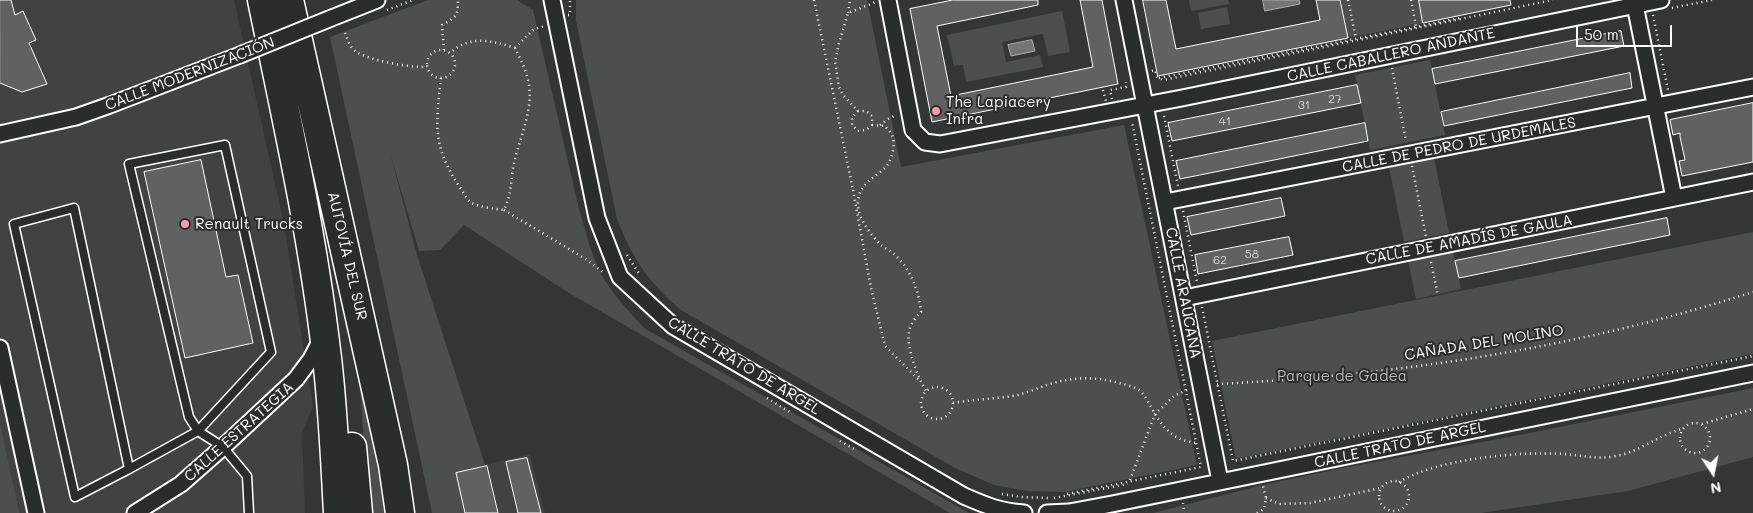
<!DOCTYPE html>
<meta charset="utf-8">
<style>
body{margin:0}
#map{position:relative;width:1753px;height:513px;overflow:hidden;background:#333536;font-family:Mali,sans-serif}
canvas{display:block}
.north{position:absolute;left:1688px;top:448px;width:50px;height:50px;-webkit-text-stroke:4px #2a2d2e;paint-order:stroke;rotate:169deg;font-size:14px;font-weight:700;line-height:20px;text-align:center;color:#fff}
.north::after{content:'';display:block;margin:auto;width:18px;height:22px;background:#fff;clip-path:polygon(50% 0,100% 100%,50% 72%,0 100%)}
.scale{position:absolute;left:1576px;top:25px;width:96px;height:22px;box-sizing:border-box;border:2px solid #fff;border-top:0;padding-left:6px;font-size:15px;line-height:18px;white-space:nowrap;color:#fff;-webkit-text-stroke:4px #2a2d2e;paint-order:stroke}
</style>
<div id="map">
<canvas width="1753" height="513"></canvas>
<div class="north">N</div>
<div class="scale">50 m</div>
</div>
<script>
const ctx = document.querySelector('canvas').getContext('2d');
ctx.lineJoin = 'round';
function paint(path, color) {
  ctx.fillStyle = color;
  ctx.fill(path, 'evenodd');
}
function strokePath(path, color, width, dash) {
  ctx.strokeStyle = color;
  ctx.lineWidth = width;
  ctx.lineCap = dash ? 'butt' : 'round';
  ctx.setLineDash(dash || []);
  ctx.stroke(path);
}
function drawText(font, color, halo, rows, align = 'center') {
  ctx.font = font + ' Mali,sans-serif';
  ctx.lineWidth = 4;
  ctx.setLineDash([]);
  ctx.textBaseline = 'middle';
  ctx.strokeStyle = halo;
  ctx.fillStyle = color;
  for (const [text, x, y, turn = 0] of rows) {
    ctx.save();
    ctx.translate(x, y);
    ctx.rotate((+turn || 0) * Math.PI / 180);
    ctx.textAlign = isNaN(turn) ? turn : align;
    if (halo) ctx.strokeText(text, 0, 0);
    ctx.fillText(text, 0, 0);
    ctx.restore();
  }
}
const built = new Path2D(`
 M0 0H234L284 224 313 407 302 432 305 513H0Z
 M530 454 545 513H463L454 472Z`);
const green = new Path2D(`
 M428 0H517L533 10 579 209C585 228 589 247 597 265 607 289 627 309 644 328L969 513H950L569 293 464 225 440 250 419 251 390 153 417 255 485 465 456 474 465 513H432L330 37Z
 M576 0H867L901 167 1124 125 1197 465 1064 492 1027 491 994 485 955 468 681 310C648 282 633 259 617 219L576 21Z
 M1189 0H1228L1229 4 1191 11Z
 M1340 0H1419L1423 23 1348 38Z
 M1227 7 1230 24 1201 29 1198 13Z
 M1062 11 1070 52 1048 56 1043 34 1002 42 1006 62 1040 55 1043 67 966 82 963 65 954 66 947 35Z
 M1430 60 1445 135 1370 150 1355 75Z
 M1434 157 1449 233 1404 242 1389 167Z
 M1753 232V354L1236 459 1212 341Z
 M1453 252 1461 289 1416 299 1408 261Z
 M360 387 387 513H369Z
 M1753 388V457L1628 491 1481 513H1153L1263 485 1343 468 1525 434Z
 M0 423 19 512V513H0Z`);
const water = new Path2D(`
 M1263 0H1299L1300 4 1265 11Z
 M1032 40 1035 51 1011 56 1008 45Z`);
const building = new Path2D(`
 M0 0H11L15 15 23 11 36 40 29 43 47 84 22 92 0 83Z
 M953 0H1038V5L937 26 951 96 1093 67 1080 0H1102L1118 84 932 122 910 9Z
 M1143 0H1166L1176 49 1320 20 1316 0H1340L1348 38 1158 76Z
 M1419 0H1510L1511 5 1423 23Z
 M1621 31 1624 46 1435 84 1432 69Z
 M1630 73 1632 88 1444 126 1441 112Z
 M1357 85 1361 103 1172 141 1168 123Z
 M1753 103V162L1682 176 1679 161 1685 160 1680 137V133L1673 135 1670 120Z
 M1365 123 1368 141 1180 179 1176 161Z
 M201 160 226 277 238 275 253 343 185 358 144 172Z
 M1281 198 1285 216 1191 235 1187 217Z
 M1667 218 1670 235 1459 278 1455 261Z
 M1289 237 1293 255 1198 274 1195 255Z
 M527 458 541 513H518L506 462Z
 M487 466 498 513H465L456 473Z`);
const path = new Path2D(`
 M814 0 853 190
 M1348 0 1356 39
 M1411 0 1416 26
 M1672 8 1712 0
 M387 10 413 0
 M848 13 850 0
 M568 15H570V0
 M1653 15 1668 90
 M345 33C347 38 349 44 352 48 361 60 412 68 427 67
 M515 48 534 29 545 26
 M444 50 442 25C456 17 458 17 458 0
 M427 64a14 14 0 1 1 28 0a14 14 0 1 1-28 0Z
 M1392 68 1406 141
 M1152 71 1155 70 1157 77 1163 80 1553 0
 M441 78C436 123 432 146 459 186 462 190 466 198 470 202 477 207 496 209 504 210 511 196 511 183 513 168 518 141 533 113 529 85 527 72 521 60 515 48 490 40 471 35 450 53
 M1159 78 1460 18
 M1103 90 1106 101
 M1112 99 1110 90 1126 87V82
 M858 111 852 117V125L858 131 866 130 872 125V116L866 111H858L843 95 839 87 835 61 839 43 848 13 876 2
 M1164 116 1178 186
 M872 125 885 126C887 129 891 132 892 135 896 144 892 161 885 168 874 178 859 184 858 202 857 218 871 235 881 245 886 249 892 252 897 257 911 271 919 291 921 312 916 317 910 324 909 332 906 347 918 378 926 391
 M880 125 888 119 894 116
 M1412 166 1426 237
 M853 190 871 288 885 346 918 379
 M504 210 584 258 604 273
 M1183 211 1197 282
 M627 255 640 275
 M1431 262 1438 296
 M1202 307 1233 461 1753 356
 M1217 384C1399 375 1579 348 1753 292
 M921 403a16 16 0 1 1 32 0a16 16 0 1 1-32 0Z
 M767 398 790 412
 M953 403C975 399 997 399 1018 395 1028 392 1038 388 1047 385 1071 377 1095 376 1119 383 1126 385 1134 386 1140 391 1145 395 1148 402 1151 407 1162 427 1173 441 1197 443
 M1680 438a15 15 0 1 1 30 0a15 15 0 1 1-30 0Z
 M1702 424 1753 409
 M840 441 854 449
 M1130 480 1155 414 1174 396 1187 390
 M1379 496a15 15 0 1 1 30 0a15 15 0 1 1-30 0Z
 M1399 482C1437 459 1519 451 1563 454 1582 455 1596 460 1616 456 1639 452 1659 435 1682 429
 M1002 494 1022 497 1048 498
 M1067 494 1201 467 1132 122
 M1054 498 1128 484
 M1266 498 1279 504 1310 503 1381 488
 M1183 503 1184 513
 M1257 513 1264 509 1266 498 1263 486`);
const service = new Path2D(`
 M129 469 74 208 14 224 75 497 129 469 198 431 271 352 225 145 129 164 189 417 198 431 223 447 247 476 249 513`);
const minor = new Path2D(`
 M552 0 597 218 620 277 673 326 964 496C987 506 999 511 1024 513
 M888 0 913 130 925 142 940 144 1182 98 1661 0
 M1124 0 1220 481
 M1634 0 1674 198
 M329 19 377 0
 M0 134 76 117 110 105 240 55
 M1165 202 1753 87
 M1184 298 1753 182
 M0 348 36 513
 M135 513 181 484 223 447 296 379 311 359 322 338
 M1047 513 1069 512 1112 504 1753 373`);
const motorway = new Path2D(`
 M262 0C286 116 312 232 326 350 333 404 335 459 338 513
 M289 0 393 465 400 513
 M352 447 358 513`);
const minorBridge = new Path2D(`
 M240 55 329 19`);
const markers = [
 [936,111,5,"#ff9aa2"],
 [185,224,5,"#ff9aa2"]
];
const numberNames = [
 ["27",1335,99],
 ["31",1304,105],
 ["41",1225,121],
 ["58",1252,254],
 ["62",1220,260]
];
const streetNames = [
 ["CALLE CABALLERO ANDANTE",1391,55,-12],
 ["CALLE MODERNIZACIÓN",190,74,-21],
 ["CALLE DE PEDRO DE URDEMALES",1459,145,-11],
 ["CALLE DE AMADÍS DE GAULA",1469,240,-11],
 ["AUTOVÍA DEL SUR",347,256,77],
 ["CALLE ARAUCANA",1183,293,79],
 ["CAÑADA DEL MOLINO",1484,343,-9],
 ["CALLE TRATO DE ARGEL",744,366,31],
 ["CALLE ESTRATEGIA",239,432,-42],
 ["CALLE TRATO DE ARGEL",1400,445,-12]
];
const poiNames = [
 ["The Lapiacery",946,102],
 ["Infra",946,119],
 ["Renault Trucks",195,224]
];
const parkNames = [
 ["Parque de Gadea",1342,376]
];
paint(built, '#404243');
paint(green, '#4c4f50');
paint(water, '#737576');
strokePath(water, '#abacad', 1);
paint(building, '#5f6162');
strokePath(building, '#fff', 1);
strokePath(service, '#fff', 11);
strokePath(minor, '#fff', 19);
strokePath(motorway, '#fff', 31);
strokePath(path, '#fff', 2.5, [1, 4]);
strokePath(service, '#2a2d2e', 8);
strokePath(minor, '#2a2d2e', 15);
strokePath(motorway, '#2a2d2e', 28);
strokePath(minorBridge, '#fff', 19, []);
strokePath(minorBridge, '#2a2d2e', 15);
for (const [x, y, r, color] of markers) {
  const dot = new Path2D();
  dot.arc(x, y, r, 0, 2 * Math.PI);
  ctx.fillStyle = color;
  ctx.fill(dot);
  strokePath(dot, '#2a2d2e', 2);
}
drawText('12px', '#d7d8d8', null, numberNames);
drawText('15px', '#fff', '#2a2d2e', streetNames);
drawText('15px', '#fff', '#2a2d2e', poiNames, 'left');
drawText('15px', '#b7b9b9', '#2a2d2e', parkNames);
</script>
